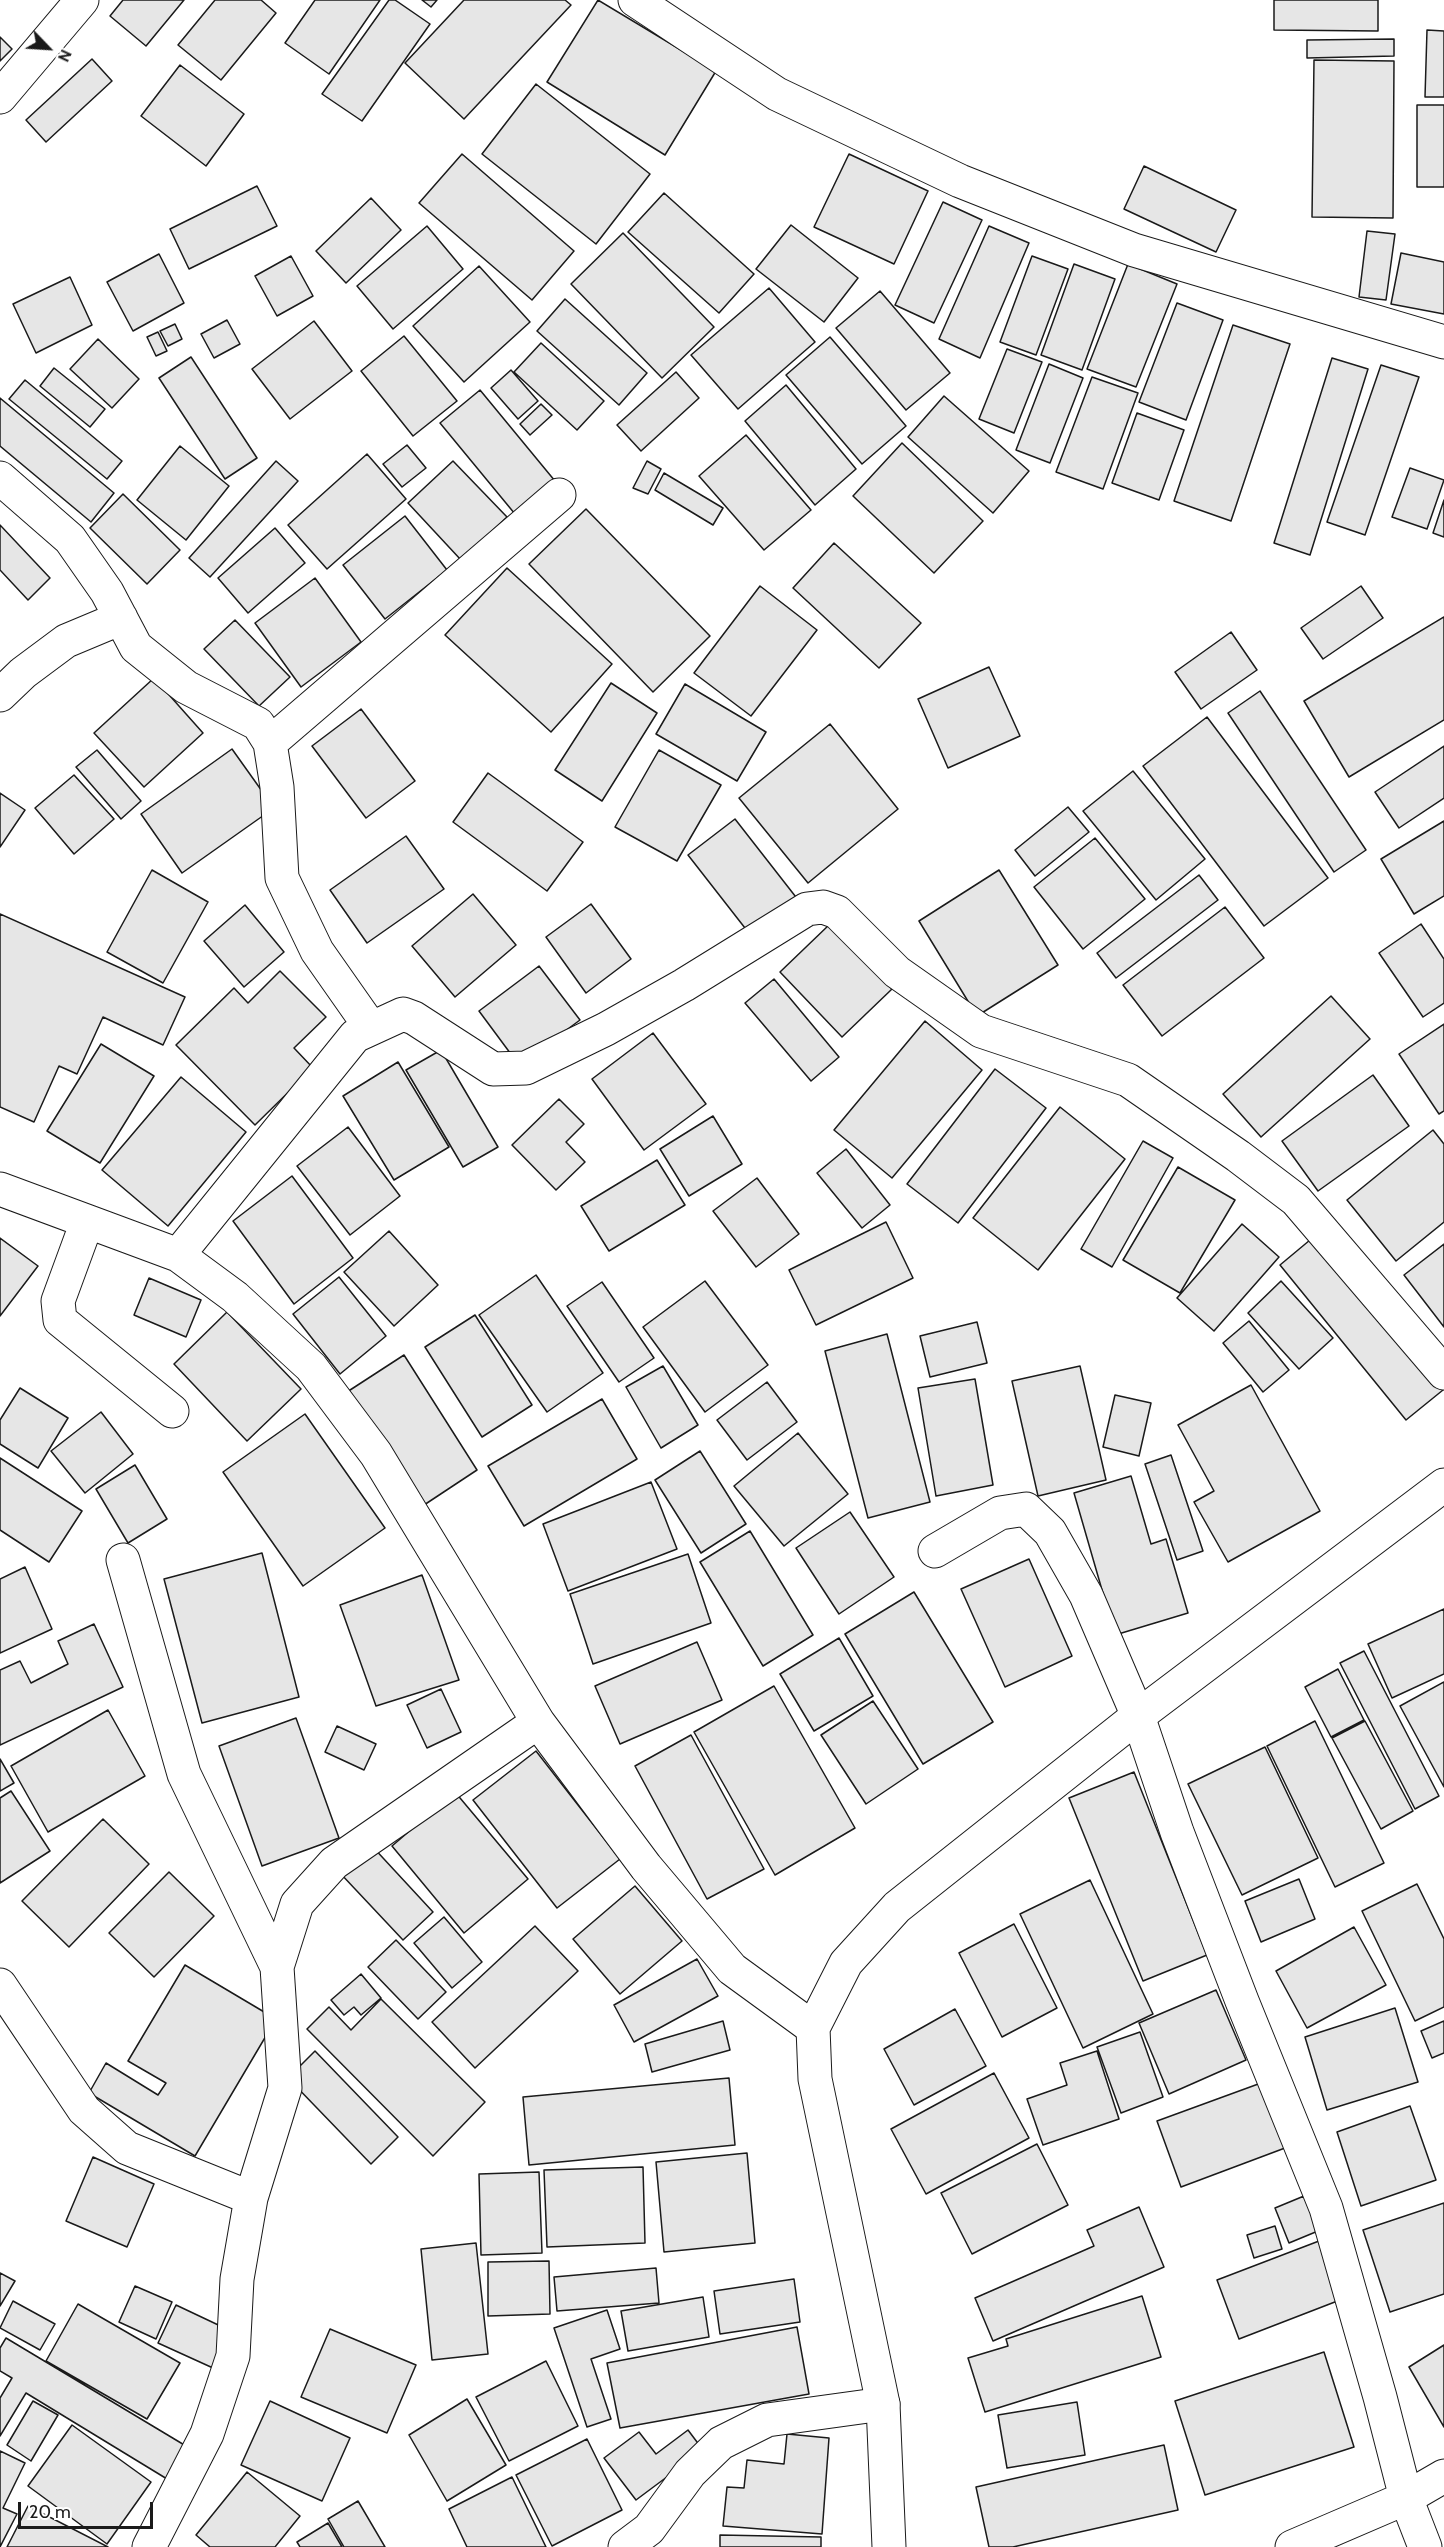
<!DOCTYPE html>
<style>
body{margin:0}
#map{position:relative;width:1444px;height:2547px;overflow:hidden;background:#fff;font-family:Cabin,sans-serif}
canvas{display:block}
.north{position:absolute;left:18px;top:18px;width:60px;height:60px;-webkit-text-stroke:4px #fff;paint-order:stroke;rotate:115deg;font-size:16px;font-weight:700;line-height:24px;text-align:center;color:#1a1a1a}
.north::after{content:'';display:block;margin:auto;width:21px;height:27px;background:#1a1a1a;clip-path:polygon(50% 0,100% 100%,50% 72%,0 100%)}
.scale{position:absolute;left:18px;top:2502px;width:135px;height:27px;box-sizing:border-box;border:3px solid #1a1a1a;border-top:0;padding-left:8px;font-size:18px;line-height:21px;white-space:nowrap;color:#1a1a1a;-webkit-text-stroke:4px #fff;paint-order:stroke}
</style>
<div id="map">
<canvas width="1444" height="2547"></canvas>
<div class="north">N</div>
<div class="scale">20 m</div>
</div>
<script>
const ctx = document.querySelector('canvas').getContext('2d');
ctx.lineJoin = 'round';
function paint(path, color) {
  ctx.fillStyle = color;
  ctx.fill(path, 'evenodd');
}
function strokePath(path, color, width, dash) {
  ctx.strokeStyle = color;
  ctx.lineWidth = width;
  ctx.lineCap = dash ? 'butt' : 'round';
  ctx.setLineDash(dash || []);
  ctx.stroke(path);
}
const building = new Path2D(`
 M123 0H184L146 46 110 16Z
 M215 0H261L276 13 221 80 178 45Z
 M315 0H380L329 74 285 43Z
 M389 0H395L430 24 362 121 322 94Z
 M422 0H437L431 7Z
 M464 0H565L571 5 464 119 405 63Z
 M598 0 716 71 665 155 547 82Z
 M1274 0H1378V31L1274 30Z
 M1427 30 1444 31V97H1425Z
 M0 37 12 49 0 61Z
 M1394 39V56L1307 58V40Z
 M92 59 112 81 46 142 26 120Z
 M1314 60 1394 61 1393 218 1312 217Z
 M180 65 244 114 206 166 141 116Z
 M536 84 650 174 596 244 482 154Z
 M1417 105H1444V187H1417Z
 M462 154 574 251 532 300 419 203Z
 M849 154 928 191 894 264 814 227Z
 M1144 166 1236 210 1216 252 1124 209Z
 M257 186 277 226 189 269 170 229Z
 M664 193 754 274 719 313 628 232Z
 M371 198 401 230 346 283 316 251Z
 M943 202 982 220 934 323 895 305Z
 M791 225 858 278 824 322 756 269Z
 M427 226 463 269 393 329 357 286Z
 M989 226 1029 243 980 358 939 339Z
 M1367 231 1395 234 1386 300 1359 297Z
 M623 233 714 327 662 378 571 284Z
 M1401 253 1444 262V314L1391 304Z
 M159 254 184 303 133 331 107 282Z
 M291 256 313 296 277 316 255 276Z
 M1032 256 1068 269 1036 355 1000 342Z
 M1074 264 1115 279 1082 370 1041 355Z
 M1128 264 1177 284 1136 387 1087 369Z
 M479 266 530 322 464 382 413 326Z
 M70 277 92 325 36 353 13 304Z
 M769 288 815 342 738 409 691 355Z
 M880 291 950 373 906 410 836 328Z
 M565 299 647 373 619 405 537 331Z
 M1177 303 1223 320 1186 420 1139 402Z
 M227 320 240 344 214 358 201 334Z
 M314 321 352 371 290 419 252 369Z
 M175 324 182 339 168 346 160 331Z
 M1233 325 1290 344 1231 521 1174 501Z
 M158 332 167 351 156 356 147 337Z
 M404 336 457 401 413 436 361 371Z
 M830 337 906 426 862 464 786 375Z
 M98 339 139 379 112 408 70 369Z
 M541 343 604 401 577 430 514 372Z
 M1007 349 1042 362 1014 433 979 419Z
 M191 357 257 458 225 479 159 378Z
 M1332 358 1368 369 1310 555 1274 543Z
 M1049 364 1083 378 1050 463 1016 450Z
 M1381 365 1419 377 1365 535 1327 522Z
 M54 368 105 409 90 427 40 386Z
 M511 370 538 401 518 419 491 388Z
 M676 372 699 398 641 451 617 425Z
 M1092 377 1138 393 1103 489 1056 472Z
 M25 380 122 461 107 479 9 399Z
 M786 385 856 469 815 505 745 421Z
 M480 390 555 481 515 514 440 423Z
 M944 396 1029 471 993 513 908 437Z
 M0 398 114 493 91 522 0 446Z
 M541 404 552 415 530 435 520 424Z
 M1137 413 1184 430 1159 500 1112 483Z
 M746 435 811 510 764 550 699 476Z
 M902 443 983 521 934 573 853 496Z
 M407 445 426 468 402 487 383 464Z
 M180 446 229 486 186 540 137 500Z
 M367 454 406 499 327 569 288 525Z
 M276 461 298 481 210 577 189 558Z
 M453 461 507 517 461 560 408 503Z
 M647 461 661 469 648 494 633 488Z
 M1410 468 1444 480 1427 529 1392 517Z
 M664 473 723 508 713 525 655 490Z
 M123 494 180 550 147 584 90 528Z
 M1444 500V537L1433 533Z
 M586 509 710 636 653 692 529 564Z
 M405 516 447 570 385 619 343 565Z
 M0 525 50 578 28 600 0 570Z
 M275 528 305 563 248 613 218 578Z
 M834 543 921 623 879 668 793 588Z
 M507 568 612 664 551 732 445 635Z
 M315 578 361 642 301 687 255 623Z
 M760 586 817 630 751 716 694 673Z
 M1361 586 1383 618 1323 659 1301 628Z
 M1444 617V720L1349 777 1304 701Z
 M235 620 290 677 259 706 204 649Z
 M1231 632 1257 670 1201 709 1175 672Z
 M989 667 1020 736 948 768 918 699Z
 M154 678 203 733 144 787 94 733Z
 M611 683 657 713 602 801 555 770Z
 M685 684 766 732 737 781 656 734Z
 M1260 691 1366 850 1334 872 1228 713Z
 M361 709 415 781 366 818 312 746Z
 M1207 717 1328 878 1264 926 1143 766Z
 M830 724 898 809 808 883 739 798Z
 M1444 746V798L1399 828 1375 792Z
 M232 749 274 808 182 873 141 814Z
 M97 750 141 801 121 819 76 767Z
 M659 750 721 785 677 861 615 827Z
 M1133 771 1205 859 1156 900 1083 811Z
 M488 773 583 842 547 891 453 822Z
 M74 775 114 819 74 854 35 808Z
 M0 793 25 810 0 847Z
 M1068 807 1089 832 1035 876 1015 850Z
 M735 819 799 901 752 937 688 855Z
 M1444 821V896L1414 914 1381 859Z
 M406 836 444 889 367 943 330 890Z
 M1095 838 1145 899 1083 949 1034 887Z
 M152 870 208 902 163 983 107 952Z
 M999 870 1058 965 977 1016 919 921Z
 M1199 875 1218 900 1116 978 1097 953Z
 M473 894 516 945 455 997 412 946Z
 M591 904 631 959 586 993 546 937Z
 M245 905 284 952 244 987 204 941Z
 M1225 907 1264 958 1162 1036 1123 985Z
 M0 914 185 997 163 1045 103 1017 77 1074 59 1066 34 1122 0 1107Z
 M830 924 892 989 842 1037 780 972Z
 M1421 924 1444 959V1003L1423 1017 1379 953Z
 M539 966 580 1020 519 1065 479 1011Z
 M280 971 326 1017 294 1048 313 1068 255 1125 176 1045 234 988 248 1003Z
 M774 979 839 1057 811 1081 745 1003Z
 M1331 996 1370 1039 1261 1137 1223 1094Z
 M925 1021 982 1070 892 1178 834 1130Z
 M1444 1024V1111L1439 1114 1399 1054Z
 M653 1033 706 1104 644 1150 592 1079Z
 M101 1044 154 1076 100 1163 47 1131Z
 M441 1050 498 1147 463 1167 406 1070Z
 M398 1062 449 1147 394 1180 343 1096Z
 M995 1069 1046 1108 958 1223 907 1184Z
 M1373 1075 1409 1126 1318 1191 1282 1141Z
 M181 1077 246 1132 168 1226 102 1170Z
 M559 1099 584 1124 566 1142 585 1162 556 1190 512 1145Z
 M1060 1107 1125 1159 1038 1270 973 1218Z
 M713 1116 742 1164 689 1196 660 1149Z
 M348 1127 400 1196 350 1235 297 1166Z
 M1433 1130 1444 1144V1222L1396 1261 1347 1200Z
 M1143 1141 1173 1158 1112 1267 1081 1249Z
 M846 1149 890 1205 862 1228 817 1173Z
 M657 1160 685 1205 609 1251 581 1206Z
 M1178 1167 1235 1200 1180 1293 1123 1260Z
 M292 1176 353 1258 294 1304 233 1221Z
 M757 1178 799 1234 756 1267 713 1211Z
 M886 1222 913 1278 816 1325 789 1270Z
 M1242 1224 1279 1257 1214 1331 1177 1298Z
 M389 1231 438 1285 394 1326 344 1272Z
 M1316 1235 1443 1390 1406 1420 1280 1265Z
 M0 1238 38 1266 0 1316Z
 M1444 1244V1327L1404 1275Z
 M536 1275 603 1373 547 1412 479 1315Z
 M339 1277 386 1336 340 1374 293 1314Z
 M149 1278 201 1300 186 1337 134 1315Z
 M705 1281 768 1365 705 1412 643 1327Z
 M1281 1281 1333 1338 1299 1369 1248 1313Z
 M602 1282 654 1358 619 1382 567 1306Z
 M227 1312 301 1389 247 1441 174 1364Z
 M475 1315 532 1405 482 1437 425 1347Z
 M1249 1321 1289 1370 1263 1392 1223 1343Z
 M977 1322 987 1363 930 1377 920 1336Z
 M887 1334 930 1502 868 1518 825 1351Z
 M404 1355 477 1470 421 1507 347 1392Z
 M663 1366 698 1425 661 1448 626 1387Z
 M1080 1366 1106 1480 1038 1496 1012 1381Z
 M975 1379 993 1485 936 1496 918 1388Z
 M767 1382 797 1422 747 1460 717 1420Z
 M1251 1385 1320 1511 1228 1562 1194 1502 1214 1491 1178 1425Z
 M20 1388 68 1418 38 1468 0 1444V1420Z
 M1115 1395 1151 1403 1139 1456 1103 1447Z
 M602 1399 637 1459 524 1526 488 1466Z
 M101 1412 133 1454 85 1493 51 1451Z
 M305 1414 385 1528 303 1586 223 1472Z
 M798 1433 848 1494 784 1546 734 1486Z
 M700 1451 746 1524 701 1553 655 1480Z
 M1171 1455 1203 1551 1177 1560 1145 1464Z
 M0 1458 82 1511 49 1562 0 1530Z
 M135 1465 167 1519 128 1543 96 1489Z
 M1131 1476 1151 1544 1166 1539 1188 1613 1115 1635 1074 1493Z
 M651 1482 677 1549 568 1591 543 1524Z
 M850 1512 894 1577 839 1614 796 1548Z
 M750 1531 813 1635 763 1666 700 1562Z
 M262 1553 299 1697 202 1723 164 1579Z
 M688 1554 711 1623 593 1664 570 1594Z
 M1029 1559 1072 1656 1005 1687 961 1589Z
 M25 1567 52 1629 0 1653V1579Z
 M422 1575 459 1680 376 1706 340 1605Z
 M914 1592 993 1722 923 1764 845 1634Z
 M1444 1609V1674L1392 1698 1368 1644Z
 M94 1624 123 1687 0 1745V1670L20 1661 31 1683 68 1664 58 1641Z
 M839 1638 873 1696 814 1731 780 1674Z
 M697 1642 722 1700 620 1744 595 1686Z
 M1364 1651 1439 1796 1415 1809 1340 1663Z
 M1338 1669 1364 1720 1331 1737 1305 1687Z
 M1444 1682V1787L1400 1706Z
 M774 1686 855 1828 775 1875 694 1732Z
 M441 1689 461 1732 427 1748 407 1705Z
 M873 1701 918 1769 866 1804 821 1735Z
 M108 1710 145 1776 48 1832 11 1766Z
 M296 1718 339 1838 262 1866 219 1746Z
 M1315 1721 1384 1863 1335 1887 1267 1746Z
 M1365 1721 1413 1811 1381 1829 1332 1738Z
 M337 1726 376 1744 364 1770 325 1752Z
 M691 1735 764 1869 707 1899 635 1766Z
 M1265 1747 1318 1858 1242 1895 1188 1784Z
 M536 1751 620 1859 557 1908 473 1800Z
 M0 1759 14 1783 0 1791Z
 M1134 1772 1207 1955 1143 1981 1069 1798Z
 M11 1791 50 1851 0 1883V1798Z
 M455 1792 528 1879 464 1933 392 1846Z
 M103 1819 149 1864 69 1947 22 1901Z
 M371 1845 433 1912 403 1940 340 1873Z
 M169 1872 214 1916 154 1977 109 1933Z
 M1299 1879 1315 1919 1261 1942 1245 1901Z
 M1090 1880 1153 2014 1083 2048 1020 1914Z
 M1417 1884 1444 1939V2007L1415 2021 1362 1911Z
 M635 1886 682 1941 620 1994 573 1939Z
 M444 1917 482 1962 452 1988 414 1943Z
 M1014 1924 1057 2008 1002 2037 959 1953Z
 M535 1926 578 1971 475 2068 432 2022Z
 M1354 1927 1386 1985 1307 2028 1276 1971Z
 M396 1940 446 1992 418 2019 368 1967Z
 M697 1959 718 1996 634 2042 614 2005Z
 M185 1965 276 2019 195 2156 89 2093 106 2063 158 2095 166 2083 128 2061Z
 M361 1974 381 1998 361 2015 354 2007 344 2015 331 2000Z
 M1216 1990 1246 2060 1169 2094 1139 2023Z
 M381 1999 485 2102 433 2156 307 2029 329 2007 351 2030Z
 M1395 2008 1418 2082 1327 2110 1305 2037Z
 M955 2009 986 2066 914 2105 884 2049Z
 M723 2021 730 2050 652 2072 645 2044Z
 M1444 2021V2053L1432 2058 1421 2031Z
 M1140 2032 1163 2097 1121 2113 1097 2047Z
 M315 2051 398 2137 371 2164 288 2078Z
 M1097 2051 1119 2119 1043 2145 1027 2099 1067 2085 1060 2063Z
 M994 2073 1029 2138 926 2194 891 2129Z
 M729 2078 735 2145 529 2165 523 2097Z
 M1261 2083 1285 2148 1181 2187 1157 2121Z
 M1410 2106 1436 2180 1361 2206 1337 2132Z
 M1037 2144 1068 2205 972 2254 941 2193Z
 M747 2153 755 2243 664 2252 656 2162Z
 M93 2157 154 2184 127 2247 66 2221Z
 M643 2167 645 2243 547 2247 544 2170Z
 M539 2172 542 2253 481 2255 479 2174Z
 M1304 2196 1318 2231 1289 2243 1275 2208Z
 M1444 2203V2294L1390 2312 1363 2230Z
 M1139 2207 1164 2267 993 2341 975 2298 1094 2246 1087 2230Z
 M1275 2226 1282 2249 1254 2258 1247 2235Z
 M1319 2241 1340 2300 1239 2339 1217 2280Z
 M476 2243 488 2354 432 2360 421 2249Z
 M549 2261 550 2314 488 2316V2262Z
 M656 2268 659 2303 557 2311 554 2277Z
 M0 2273 15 2281 0 2306Z
 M794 2279 800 2322 720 2334 714 2291Z
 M135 2286 172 2302 156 2339 119 2322Z
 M1142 2296 1161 2357 985 2412 968 2358 1008 2346 1006 2339Z
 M703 2297 709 2337 628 2351 621 2311Z
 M13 2301 55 2324 40 2350 0 2328Z
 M78 2304 180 2363 147 2419 46 2361Z
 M176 2305 231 2331 213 2368 158 2343Z
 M607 2310 620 2349 591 2359 611 2419 587 2427 554 2328Z
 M797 2327 809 2394 620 2428 607 2363Z
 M330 2329 416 2365 387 2433 301 2397Z
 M6 2338 191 2449 172 2482 26 2393 0 2436V2398L12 2378 0 2371V2348Z
 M1444 2345V2427L1409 2367Z
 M1324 2352 1354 2447 1205 2495 1175 2401Z
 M546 2361 578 2426 509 2461 476 2397Z
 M467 2399 506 2465 447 2501 409 2435Z
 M33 2401 58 2415 31 2461 7 2445Z
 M270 2401 350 2438 322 2501 241 2465Z
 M1077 2402 1085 2455 1007 2468 998 2415Z
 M72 2425 151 2482 107 2544 28 2486Z
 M688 2430 703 2450 636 2500 604 2458 639 2432 656 2454Z
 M787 2434 829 2438 822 2534 723 2526 727 2487 744 2488 747 2460 784 2464Z
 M587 2439 622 2510 552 2546 516 2475Z
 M1164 2445 1178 2510 1013 2547H989L976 2487Z
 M0 2451 25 2463 3 2508 17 2514 0 2547Z
 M247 2472 300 2516 275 2547H210L196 2535Z
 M512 2477 546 2547H467L449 2509Z
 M358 2501 385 2547H344L328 2519Z
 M28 2506 108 2547H7Z
 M328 2523 342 2547H300L297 2542Z
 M720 2535 821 2537V2547H720Z`);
const minor = new Path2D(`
 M635 0 777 94 960 181 1134 250 1444 342
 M0 97 82 0
 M0 478 70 539 107 592 136 647 186 687 258 724 270 743 277 787 282 878 317 951 371 1028
 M0 695 23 673 66 641 121 618
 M270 743 559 495
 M0 1189 178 1255 235 1297 311 1367 376 1454 538 1722 646 1867 732 1969 813 2028
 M87 1222 58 1301 60 1320 172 1411
 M178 1255 355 1036 403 1014 414 1018 493 1069 526 1068 606 1029 684 985 807 909 823 907 837 912 897 972 981 1031 1128 1080 1238 1156 1296 1200 1444 1373
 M935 1551 1000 1513 1026 1509 1050 1532 1086 1595 1138 1716 1177 1832 1242 2001 1326 2208 1380 2397 1406 2498 1425 2547
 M123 1560 184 1774 277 1967
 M0 1985 84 2110 127 2148 251 2198
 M149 2547 207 2434 233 2356 237 2279 251 2198 285 2088 277 1967 297 1904 334 1863 538 1722
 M625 2547 649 2529 690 2473 721 2443 767 2420 883 2404
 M1292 2547 1406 2498 1444 2476`);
const secondary = new Path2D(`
 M889 2547 883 2404 815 2079 813 2028 846 1963 897 1907 1138 1716 1444 1485`);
paint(building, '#e6e6e6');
strokePath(building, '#1a1a1a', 1.5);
strokePath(minor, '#1a1a1a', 35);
strokePath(secondary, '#1a1a1a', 35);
strokePath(minor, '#fff', 33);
strokePath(secondary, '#fff', 33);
</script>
